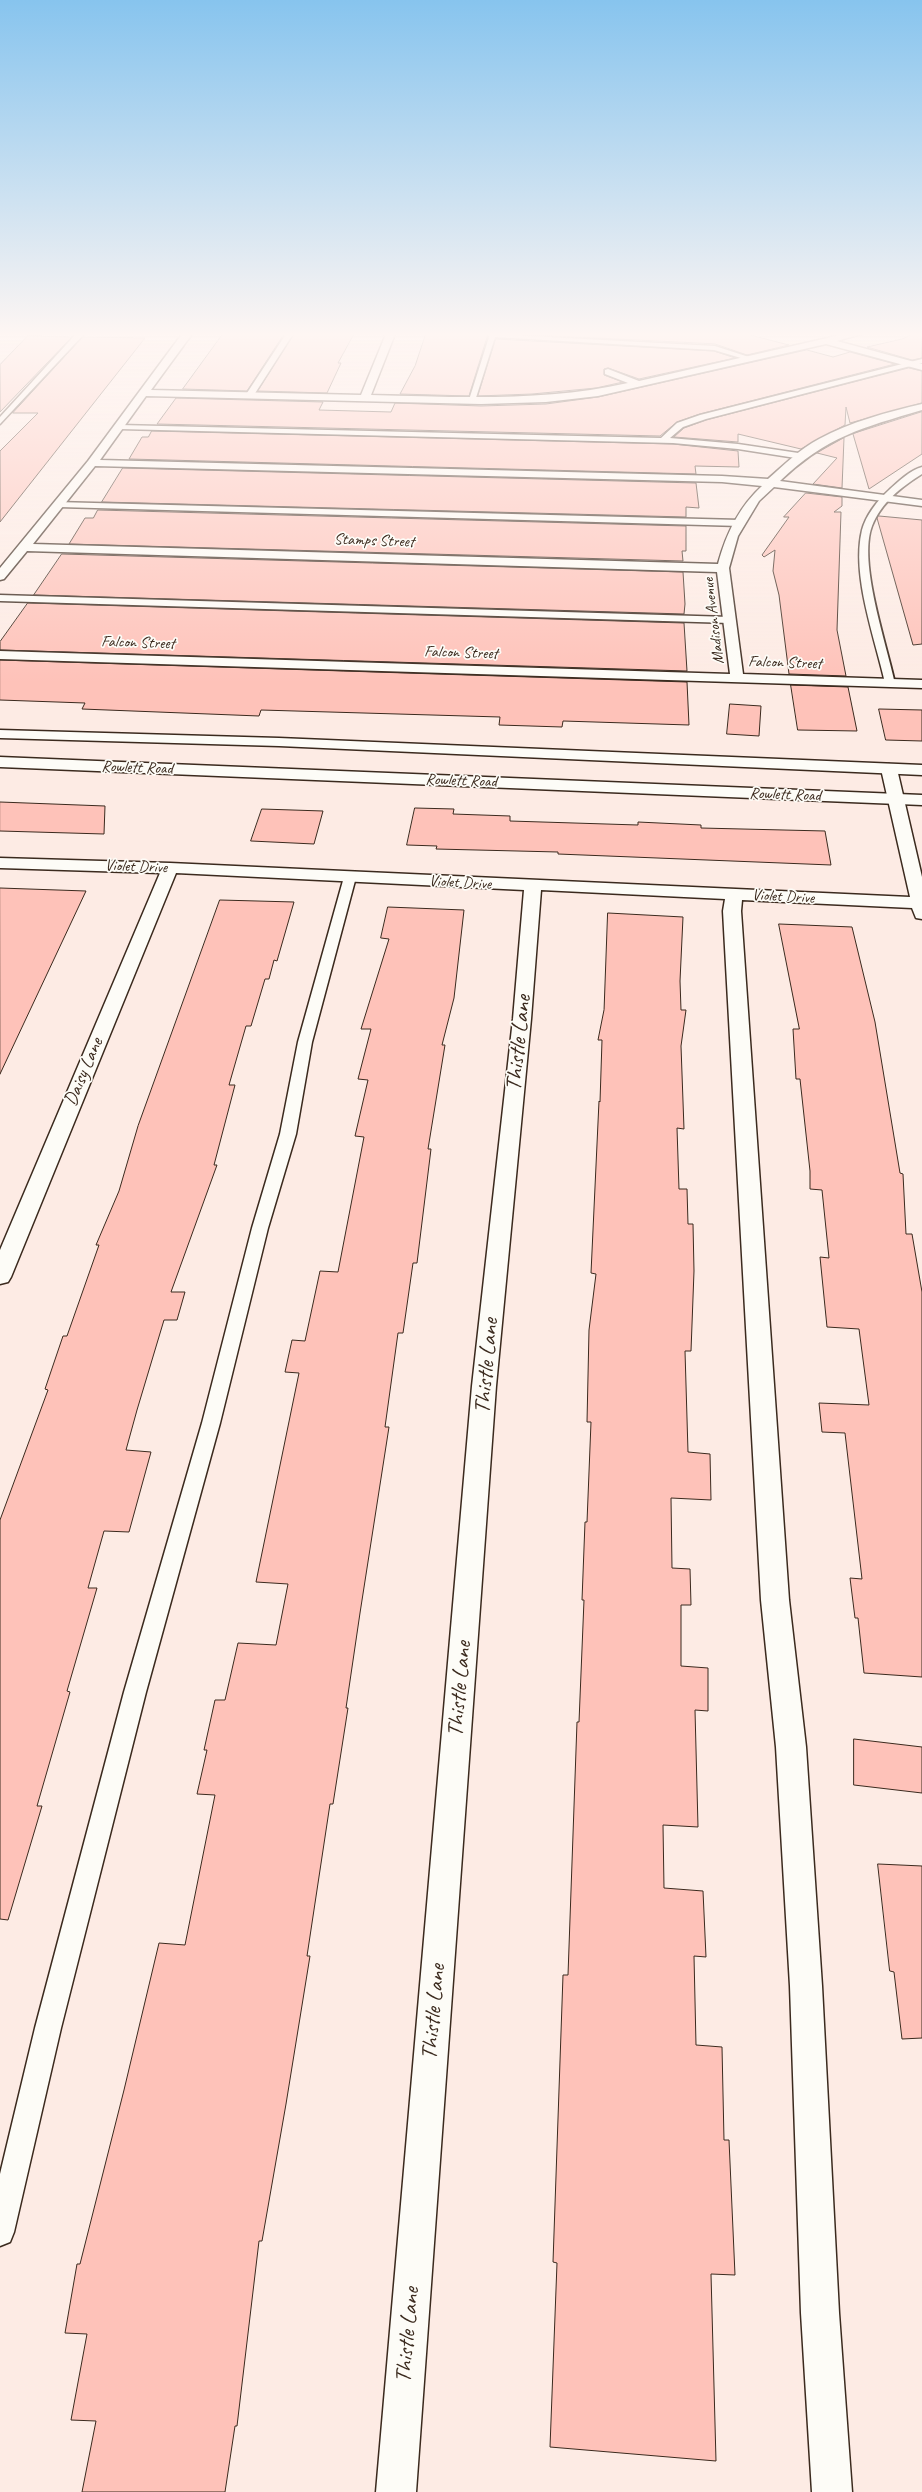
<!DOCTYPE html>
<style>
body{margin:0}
canvas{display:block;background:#fdebe4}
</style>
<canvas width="922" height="2492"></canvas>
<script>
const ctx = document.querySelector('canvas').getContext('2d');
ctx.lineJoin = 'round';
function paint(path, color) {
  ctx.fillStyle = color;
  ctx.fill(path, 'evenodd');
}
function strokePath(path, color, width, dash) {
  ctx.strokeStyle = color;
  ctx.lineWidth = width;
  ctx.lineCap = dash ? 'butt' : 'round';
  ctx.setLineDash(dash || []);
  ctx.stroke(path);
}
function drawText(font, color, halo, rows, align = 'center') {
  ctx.font = font + ' Caveat,sans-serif';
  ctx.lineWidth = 3.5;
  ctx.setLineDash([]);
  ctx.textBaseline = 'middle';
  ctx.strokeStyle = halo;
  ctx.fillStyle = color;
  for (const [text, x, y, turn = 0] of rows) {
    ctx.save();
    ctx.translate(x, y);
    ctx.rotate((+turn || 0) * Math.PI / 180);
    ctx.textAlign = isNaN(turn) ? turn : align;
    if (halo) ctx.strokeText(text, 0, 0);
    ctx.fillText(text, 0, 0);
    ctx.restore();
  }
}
const building = new Path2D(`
 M223 334H284L247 391 183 389Z
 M294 334H354L338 363H341L327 393 258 391Z
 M426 334H488L469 396 400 394 415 366Z
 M517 334H746L789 345 747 355 715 344Z
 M914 334H922V358L912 360 867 347 902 339Z
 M28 336 72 337 0 412V365Z
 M83 337 145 338 0 522V451L38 413H13Z
 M496 339 714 351 735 358 639 379 608 368 604 369V375L623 382 596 388 532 394 478 396Z
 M807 350 833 357 850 352 895 364 700 414 677 422 660 436 157 424 176 398 323 402 319 410 391 412 395 403 481 406 546 404 598 397Z
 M909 368 922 371V403L850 423 846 407 845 425 801 449 738 434V442L674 437 684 428 706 420Z
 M922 412V454L869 489 853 434Z
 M152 431 673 444 738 451 739 467 695 466 696 474 129 459 142 437H148Z
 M844 438 842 488 813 484 837 458 817 453Z
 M123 468 696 483 699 508 686 507V517L102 502Z
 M806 493 842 497V506L834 512H841L837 630 846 676 789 674 779 595 773 571 775 550 764 557 762 555 789 517H784Z
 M98 510 686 526V551H682L683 561 69 544 85 518H93Z
 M879 516 922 520V644L913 645 877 518Z
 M62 554 683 572 685 604 684 614 34 595Z
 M28 603 684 623 687 671 0 650V642Z
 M0 660 687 682 689 725 563 721 562 727 499 725 500 717 261 710 259 716 82 709 85 703 0 700Z
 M791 685 848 687 857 731 798 730Z
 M730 704 761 706 759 736 727 734Z
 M879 709 922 710V741L886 740Z
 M0 802 105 806 104 834 0 831Z
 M415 808 454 809 453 814 510 816V821L638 825V822L701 825V828L825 831 831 865 558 854V852L436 849 437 846 407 845Z
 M262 809 323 811 314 844 251 841Z
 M0 888 86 891 0 1074Z
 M220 900 294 902 277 961 274 960 269 979H265L251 1026H246L229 1085H235L214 1165H217L171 1292H185L177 1320H164L137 1410 126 1450 151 1452 129 1532 104 1531 88 1588H97L67 1691 70 1692 37 1806H42L8 1920 0 1919V1520L48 1390 45 1389 63 1336H67L99 1245H96L119 1191 138 1126Z
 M388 907 464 910 454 998 442 1045H445L428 1149H431L417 1263H413L403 1333H398L385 1427H389L360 1613 346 1708H348L333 1804H330L307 1956H310L286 2104 262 2241H259L237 2426H235L225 2492H82L96 2421 71 2420 87 2334 65 2333 77 2264H80L124 2090 159 1943 185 1945 215 1795 197 1794 207 1750H204L215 1700H225L238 1643 276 1645 288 1584 256 1582 299 1373 285 1372 292 1340 305 1341 320 1271 338 1272 364 1137 355 1136 368 1080 358 1079 371 1029H361L389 939 381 938Z
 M608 913 683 917 680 981 681 1010H686L681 1046 684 1129 677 1128 679 1189H687L688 1224H693L694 1271 691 1351H685L688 1452 710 1454 711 1500 671 1498 672 1568 690 1569 691 1605H681V1666L708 1668V1711L695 1710 698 1827 663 1825 664 1888 703 1891 706 1957 694 1956 696 2045 722 2047 724 2140H729L735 2275 711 2274 716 2461 550 2447 557 2263 553 2262 563 1975H568L577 1722H579L584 1600H582L585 1522H587L591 1422H587L589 1330 596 1274 591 1273 599 1101 600 1102 602 1040H598L604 1010Z
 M779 924 852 927 875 1022 900 1173 903 1174 906 1234H912L922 1292V1677L864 1673 858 1618H855L850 1578 862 1579 845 1433 822 1432 819 1403 869 1405 859 1329 827 1327 820 1257 829 1258 822 1190 810 1189V1171L800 1079H796L793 1029H799Z
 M854 1739 922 1747V1793L854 1785Z
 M878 1864 922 1866V2038L902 2039 894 1972 890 1971Z`);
const lane = new Path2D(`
 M76 334H84L0 424V417Z
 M286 334H293L252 398H246L245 396Z
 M490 334 715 346 755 359 751 361 714 350 495 337 475 401 468 403Z
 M922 359V363L706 419 683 427 670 438 738 444 805 454V458L802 459 738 449 673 443 120 429 116 427 120 425 661 438 677 423 700 415Z
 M922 467V474C901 487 881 503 872 526 858 562 887 645 895 683L890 686 885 683C875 638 851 575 862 530 866 515 878 500 889 490 898 482 910 470 922 467Z
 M56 502 740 520 745 523 740 526 59 507 56 506Z
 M0 595 730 617 735 620 730 623 0 601Z
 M350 873 356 877 312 1042 296 1134 268 1228 220 1423 146 1692 61 2028 14 2232 10 2242 0 2246V2174L35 2028 124 1692 202 1423 252 1228 280 1134 298 1042 344 877Z`);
const street = new Path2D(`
 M182 334H192L151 390 361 395 386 334H395L371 395C457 397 544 402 628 383L605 374V370L608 369 639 381 845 334H861L837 341 922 364V370L826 344 598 396 546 402 481 404 146 396 100 460 722 476 768 479C784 465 800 449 819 439 850 422 888 412 922 404V410C862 428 827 436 780 481L922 500V506L774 487 759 501 738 536 729 568 743 674 922 680V688L0 659V651L730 674 717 572 27 551 4 579 0 580V568L88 461ZM95 466 722 482 762 486C739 507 726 534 718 564L33 544Z
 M889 764 897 769 922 877V919L916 918 912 908 742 900 741 911 789 1600 806 1747 822 1986 839 2313 852 2492H812L801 2313 790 1986 776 1747 761 1600 723 911 725 899 541 890 531 1019 496 1386 416 2492H376L472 1386 513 1019 524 890 176 873 11 1277 8 1282 0 1284V1250L160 873 0 868V858L170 863 910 897 881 769Z`);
const secondary = new Path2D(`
 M0 730 279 738 922 765V775L279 746 0 738Z
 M0 757 922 795V805L0 767Z`);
const farStreetnames = [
 ["Stamps Street",374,541,2],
 ["Madison Avenue",714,621,-97],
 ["Falcon Street",138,643,2],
 ["Falcon Street",461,653,2],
 ["Falcon Street",785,663,2],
 ["Rowlett Road",137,768,2],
 ["Rowlett Road",461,781,2],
 ["Rowlett Road",785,795,2],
 ["Violet Drive",136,867,2],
 ["Violet Drive",460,883,3],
 ["Violet Drive",783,897,3]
];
const streetNames = [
 ["Daisy Lane",84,1072,-67]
];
const nearStreetnames = [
 ["Thistle Lane",519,1043,-84],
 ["Thistle Lane",487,1366,-85],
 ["Thistle Lane",460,1689,-85],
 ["Thistle Lane",434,2012,-85],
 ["Thistle Lane",408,2335,-85]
];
paint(building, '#fec2b9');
strokePath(building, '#3b2a1e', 1);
strokePath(lane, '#3b2a1e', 3);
strokePath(street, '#3b2a1e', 3);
strokePath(secondary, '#3b2a1e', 3);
paint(lane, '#fdfcf7');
paint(street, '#fdfcf7');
paint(secondary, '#fdfcf7');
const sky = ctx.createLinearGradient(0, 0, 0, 683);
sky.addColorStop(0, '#87c4ee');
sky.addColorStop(0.49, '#fef6f3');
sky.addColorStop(1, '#fef6f300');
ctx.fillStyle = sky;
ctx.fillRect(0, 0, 922, 683);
drawText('16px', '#3b2a1e', '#fdfcf7', farStreetnames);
drawText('19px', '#3b2a1e', '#fdfcf7', streetNames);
drawText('23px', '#3b2a1e', '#fdfcf7', nearStreetnames);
</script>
